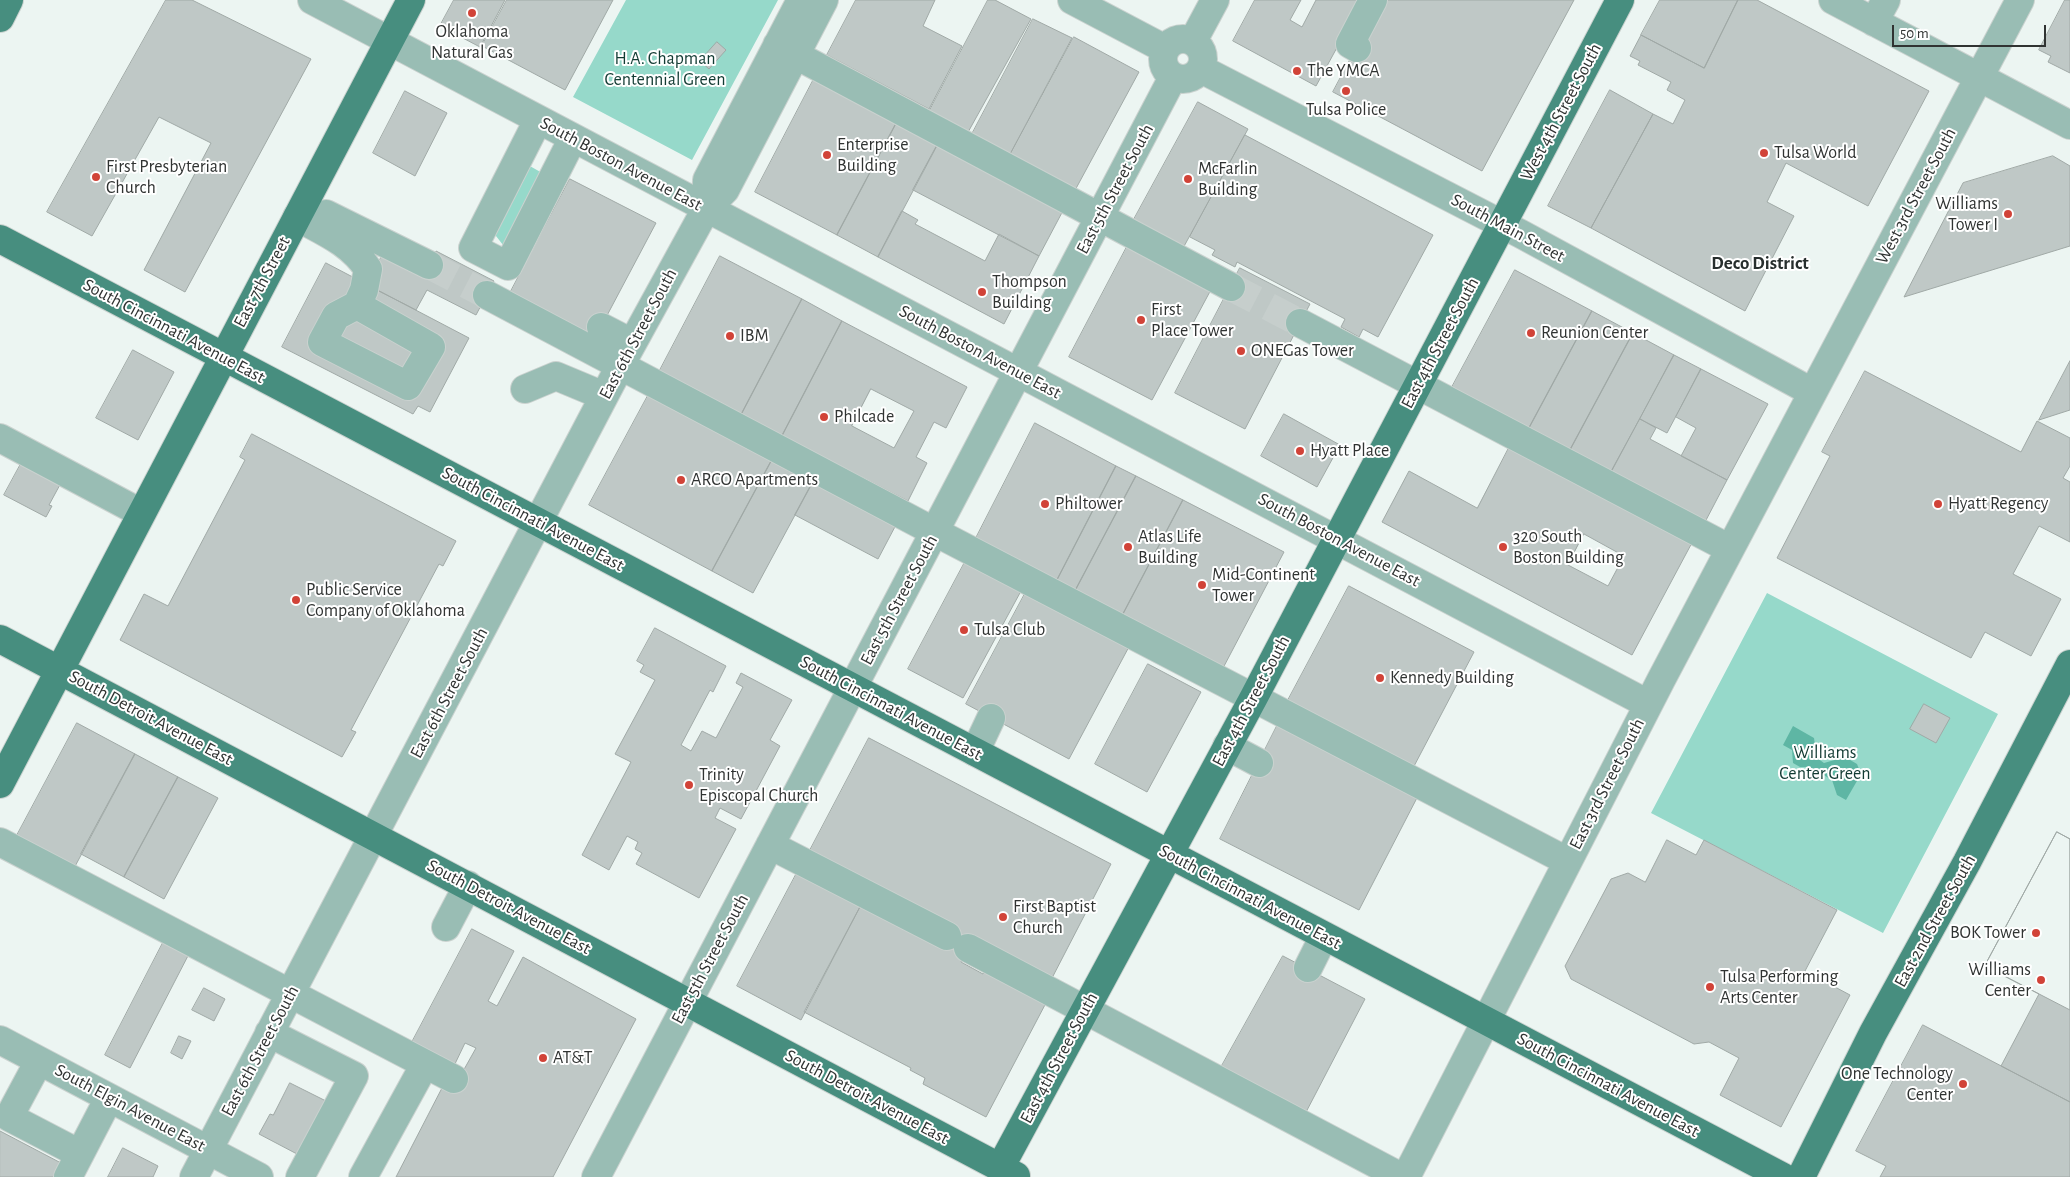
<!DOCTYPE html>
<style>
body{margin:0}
#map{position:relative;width:2070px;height:1177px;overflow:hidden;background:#ecf5f2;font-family:"Alegreya Sans",sans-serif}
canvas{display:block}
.scale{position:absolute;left:1892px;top:25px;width:154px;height:22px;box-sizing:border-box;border:2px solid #303332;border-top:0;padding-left:6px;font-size:15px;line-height:18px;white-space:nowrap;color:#303332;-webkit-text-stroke:4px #fff;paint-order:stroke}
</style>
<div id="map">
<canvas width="2070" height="1177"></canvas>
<div class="scale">50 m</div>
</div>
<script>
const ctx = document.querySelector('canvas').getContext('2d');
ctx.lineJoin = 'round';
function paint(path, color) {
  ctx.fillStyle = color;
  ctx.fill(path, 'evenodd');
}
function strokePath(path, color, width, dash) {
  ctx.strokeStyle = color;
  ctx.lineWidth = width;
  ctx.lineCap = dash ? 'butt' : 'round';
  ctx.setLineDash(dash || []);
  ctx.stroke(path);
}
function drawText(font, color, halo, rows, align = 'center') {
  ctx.font = font + ' "Alegreya Sans",sans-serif';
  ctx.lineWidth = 4;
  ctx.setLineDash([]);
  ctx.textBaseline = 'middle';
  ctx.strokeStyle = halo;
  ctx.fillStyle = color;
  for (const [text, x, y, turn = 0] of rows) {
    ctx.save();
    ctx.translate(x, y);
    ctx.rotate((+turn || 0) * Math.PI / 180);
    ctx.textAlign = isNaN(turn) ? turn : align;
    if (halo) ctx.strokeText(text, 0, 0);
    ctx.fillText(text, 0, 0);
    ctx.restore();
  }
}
const green = new Path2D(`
 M626 0H778L692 160 573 97Z
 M528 165 544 174 508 244 503 245 496 236V227Z
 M1767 593 1998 714 1883 933 1651 813Z`);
const water = new Path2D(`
 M1793 726 1814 738 1817 758 1824 763 1845 757 1857 764 1861 774 1846 800 1837 795 1832 780 1810 767H1800L1793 763 1792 750 1783 745Z`);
const building = new Path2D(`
 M166 0H192L311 59 185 292 144 270 211 143 159 117 92 236 47 212Z
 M454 0H505L480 47 440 26Z
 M507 0H613L565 90 482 46Z
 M856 0H935L923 26 962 46 929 109 827 55Z
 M988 0H995L1031 19 967 134 928 114Z
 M1255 0H1301L1290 20 1302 27 1316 0H1363L1316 86 1233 41Z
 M1382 0H1574L1482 171 1333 92Z
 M1660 0H1738L1704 68 1641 35Z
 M1738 0H1757L1929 91 1868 206 1786 163 1767 202 1794 216 1745 311 1591 228 1653 114 1673 124 1685 100 1667 90 1671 82 1638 65 1640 61 1630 56 1641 35 1704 68Z
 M2065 0H2070V73L2048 62 2051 56 2039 50Z
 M1033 19 1072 38 1009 156 971 136Z
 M1074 37 1139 72 1073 194 1008 159Z
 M717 42 726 50 709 69 700 61Z
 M816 75 899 118 837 235 755 192Z
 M1610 90 1653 114 1591 228 1548 206Z
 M405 91 447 113 415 176 373 153Z
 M1198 102 1248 129 1182 250 1132 223Z
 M899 118 940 140 878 257 837 235Z
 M1245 135 1433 235 1378 337 1363 329 1359 337 1341 327 1345 319 1237 262 1235 267 1212 255 1215 250 1190 237Z
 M940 140 1066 205 1039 256 913 190Z
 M2053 156 2070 166V246L1904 297 1963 183Z
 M570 179 656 223 594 340 509 295Z
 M902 211 918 220 915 224 985 261 999 234 1039 256 1004 324 878 257Z
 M1130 241 1214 284 1152 400 1069 357Z
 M385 250 429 265 436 251 494 281 476 315 427 290 416 310 367 285Z
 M720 256 802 299 741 415 659 372Z
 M326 263 469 338 430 412 418 406 413 414 282 347Z
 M1240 268 1310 304 1245 429 1175 393Z
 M1515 270 1592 311 1528 430 1451 389Z
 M802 299 842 321 782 436 741 415Z
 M1592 311 1633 333 1569 452 1528 430Z
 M842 321 967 387 946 428 934 422 916 457 927 463 908 501 782 436ZM871 389 914 411 894 448 852 426Z
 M1633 333 1674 355 1610 474 1569 452Z
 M133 350 174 372 138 440 96 418Z
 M1674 355 1701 369 1667 433 1640 419Z
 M2070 361V410L2039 420Z
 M1701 369 1768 404 1727 480 1681 456 1696 428 1676 417Z
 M1865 371 2021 452 2037 421 2070 438V466L2063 478 2070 482V542L2039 526 2013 574 2061 599 2031 656 1985 632 1971 658 1777 558 1830 456 1822 452Z
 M651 390 774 456 712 571 589 505Z
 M1284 414 1340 445 1317 487 1261 456Z
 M1640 419 1656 428 1650 439 1727 480 1704 524 1610 474Z
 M1035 423 1116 466 1055 584 974 542Z
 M252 434 456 541 443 566 439 564 351 730 356 732 342 757 120 640 144 594 168 606 245 460 240 457Z
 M1512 442 1694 539 1632 655 1382 522 1409 471 1477 508ZM1584 534 1624 556 1608 586 1568 565Z
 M774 456 815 478 753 593 712 571Z
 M23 460 62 481 49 505 52 506 46 517 4 495Z
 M1116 466 1136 476 1074 593 1055 584Z
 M1136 476 1183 500 1121 618 1074 593Z
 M815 478 898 521 878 559 795 515Z
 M1183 500 1284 552 1222 670 1121 618Z
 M965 562 1021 591 963 698 908 669Z
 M1349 586 1474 652 1412 770 1286 704Z
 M1028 588 1131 643 1069 759 966 704Z
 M655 628 726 666 713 692 710 690 681 745 691 751 702 731 716 738 743 687 736 683 741 673 792 700 770 740 780 746 741 819 720 808 715 818 736 829 699 898 636 864 642 853 635 849 638 842 627 836 609 870 582 855 631 762 615 754 655 680 640 672 644 665 637 661Z
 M1148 664 1201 692 1147 792 1095 764Z
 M1924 704 1950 718 1936 743 1910 729Z
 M1279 722 1419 794 1359 910 1220 839Z
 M77 723 135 754 72 872 14 841Z
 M869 738 1111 864 1051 980 973 939 961 962 983 974 985 969 1047 1001 986 1117 923 1084 925 1078 910 1070 911 1068 804 1012 862 903 807 856Z
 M135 754 178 777 124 877 81 854Z
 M178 777 218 798 164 899 124 877Z
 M2057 832 2070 839V1102L2001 1066 2039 994 1985 966Z
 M2057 832 2070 839V1010L1985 966Z
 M1667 840 1696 855 1704 840 1837 910 1805 971 1850 995 1781 1127 1720 1095 1739 1058 1709 1042 1694 1044 1571 979 1565 966 1611 879 1628 873 1645 882Z
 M799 869 862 903 801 1020 737 986Z
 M472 929 514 951 488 1001 497 1006 523 957 636 1019 553 1177H396L443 1086 462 1073 476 1048 465 1043 453 1068 410 1046Z
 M166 937 191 950 130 1068 105 1055Z
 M1283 956 1365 999 1304 1116 1219 1071Z
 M204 988 225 999 214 1021 192 1010Z
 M1923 1025 2070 1102V1177H1880L1886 1166 1856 1151Z
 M179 1036 191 1041 182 1059 171 1053Z
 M290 1083 326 1101 297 1154 259 1134 270 1114 273 1115Z
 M0 1131 61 1163 54 1177H0Z
 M123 1148 158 1166 153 1177H108Z`);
const minorTunnel = new Path2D(`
 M429 265 487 295
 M1231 287 1300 323`);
const minor = new Path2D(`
 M312 0 1648 704
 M1072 0 1165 49
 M1833 0 2070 125
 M1874 22 1886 0
 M1163 59a20 20 0 1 1 40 0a20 20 0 1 1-40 0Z
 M1193 41 1215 0
 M777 45 1231 287
 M1357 48 1350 44 1373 0
 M1201 69 1521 234 1812 392
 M538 120 473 248 508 266 573 138
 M706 209 707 180 801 0
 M326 214 429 265
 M297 217C324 232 350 242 368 269L364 290 357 305 336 316 322 342 408 386 431 347 357 305
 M487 295 935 532 1567 861
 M1300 323 1730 549
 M601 327 632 343
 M525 389 556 376 604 396
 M0 438 141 513
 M1227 746 1259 763
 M975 752 991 718
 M0 842 454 1079
 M770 845 947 936
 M446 927 468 885
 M968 948 1401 1177
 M1308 968 1324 936
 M269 1033 354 1076 300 1177
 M0 1040 259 1177
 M39 1061 9 1117 80 1154
 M68 1177 109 1098
 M194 1177 621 364 706 209 725 190 824 0
 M363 1177 425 1064
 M596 1177 1173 77
 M1406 1177 1661 680 2020 0`);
const major = new Path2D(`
 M0 18 9 0
 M0 239 1783 1177
 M0 639 1016 1176
 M0 784 411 0
 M1000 1168 1254 697 1620 0
 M1801 1177 1873 1033 1967 862 2070 664`);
const markers = [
 [472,13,5,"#d14338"],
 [1297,71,5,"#d14338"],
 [1346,91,5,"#d14338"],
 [1764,153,5,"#d14338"],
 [827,155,5,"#d14338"],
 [96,177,5,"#d14338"],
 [1188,179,5,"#d14338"],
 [2008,214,5,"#d14338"],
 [982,292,5,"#d14338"],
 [1141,320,5,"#d14338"],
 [1531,333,5,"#d14338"],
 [730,336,5,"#d14338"],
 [1241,351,5,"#d14338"],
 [824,417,5,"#d14338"],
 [1300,451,5,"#d14338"],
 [681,480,5,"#d14338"],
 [1045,504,5,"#d14338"],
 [1938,504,5,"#d14338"],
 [1128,547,5,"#d14338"],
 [1503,547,5,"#d14338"],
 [1202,585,5,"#d14338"],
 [296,600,5,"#d14338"],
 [964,630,5,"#d14338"],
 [1380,678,5,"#d14338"],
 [689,785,5,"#d14338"],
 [1003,917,5,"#d14338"],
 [2036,933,5,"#d14338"],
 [2041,980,5,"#d14338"],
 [1710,987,5,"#d14338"],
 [543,1058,5,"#d14338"],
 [1963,1084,5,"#d14338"]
];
const poiNames = [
 ["Oklahoma",472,32,"center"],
 ["Natural Gas",472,53,"center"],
 ["The YMCA",1307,71],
 ["Tulsa Police",1346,110,"center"],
 ["Enterprise",837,145],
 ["Building",837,166],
 ["Tulsa World",1774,153],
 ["First Presbyterian",106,167],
 ["Church",106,188],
 ["McFarlin",1198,169],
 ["Building",1198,190],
 ["Williams",1998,204,"right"],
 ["Tower I",1998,225,"right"],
 ["Thompson",992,282],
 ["Building",992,303],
 ["First",1151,310],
 ["Place Tower",1151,331],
 ["Reunion Center",1541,333],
 ["IBM",740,336],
 ["ONEGas Tower",1251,351],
 ["Philcade",834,417],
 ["Hyatt Place",1310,451],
 ["ARCO Apartments",691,480],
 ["Philtower",1055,504],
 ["Hyatt Regency",1948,504],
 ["Atlas Life",1138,537],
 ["Building",1138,558],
 ["320 South",1513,537],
 ["Boston Building",1513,558],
 ["Mid-Continent",1212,575],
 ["Tower",1212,596],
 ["Public Service",306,590],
 ["Company of Oklahoma",306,611],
 ["Tulsa Club",974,630],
 ["Kennedy Building",1390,678],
 ["Trinity",699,775],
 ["Episcopal Church",699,796],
 ["First Baptist",1013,907],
 ["Church",1013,928],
 ["BOK Tower",2026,933,"right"],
 ["Williams",2031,970,"right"],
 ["Center",2031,991,"right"],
 ["Tulsa Performing",1720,977],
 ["Arts Center",1720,998],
 ["AT&T",553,1058],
 ["One Technology",1953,1074,"right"],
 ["Center",1953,1095,"right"]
];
const parkNames = [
 ["H.A. Chapman",665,59],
 ["Centennial Green",665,80],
 ["Williams",1825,753],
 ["Center Green",1825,774]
];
const streetNames = [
 ["West 4th Street South",1561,112,-62],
 ["South Boston Avenue East",621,164,28],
 ["East 5th Street South",1115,189,-62],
 ["West 3rd Street South",1916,196,-62],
 ["South Main Street",1508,228,28],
 ["East 7th Street",262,282,-62],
 ["South Cincinnati Avenue East",174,331,28],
 ["East 6th Street South",638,334,-62],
 ["East 4th Street South",1440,343,-62],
 ["South Boston Avenue East",980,352,28],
 ["South Cincinnati Avenue East",533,519,28],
 ["South Boston Avenue East",1339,540,28],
 ["East 5th Street South",899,600,-62],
 ["East 6th Street South",449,693,-62],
 ["East 4th Street South",1251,701,-62],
 ["South Cincinnati Avenue East",891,708,28],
 ["South Detroit Avenue East",151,718,28],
 ["East 3rd Street South",1607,784,-63],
 ["South Cincinnati Avenue East",1250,897,28],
 ["South Detroit Avenue East",509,907,28],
 ["East 2nd Street South",1935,921,-61],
 ["East 5th Street South",710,959,-62],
 ["East 6th Street South",260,1051,-62],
 ["East 4th Street South",1059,1058,-62],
 ["South Cincinnati Avenue East",1608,1085,28],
 ["South Detroit Avenue East",867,1097,28],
 ["South Elgin Avenue East",130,1108,28]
];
const neighbourhoodNames = [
 ["Deco District",1760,263]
];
paint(green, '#96d9ca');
paint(water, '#5eb6a4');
paint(building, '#bfc8c6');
strokePath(building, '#a0a9a6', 1);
strokePath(minorTunnel, '#c6cecc', 28, [28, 14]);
strokePath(minor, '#cad2cf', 30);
strokePath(major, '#cad2cf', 30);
strokePath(minor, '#99bdb4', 28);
strokePath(major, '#478e7f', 28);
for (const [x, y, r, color] of markers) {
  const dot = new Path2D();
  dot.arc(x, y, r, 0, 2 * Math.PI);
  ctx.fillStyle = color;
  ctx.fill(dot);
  strokePath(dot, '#fff', 2);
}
drawText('18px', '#303332', '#fff', poiNames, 'left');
drawText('18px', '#123b33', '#fff', parkNames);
drawText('18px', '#303332', '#fff', streetNames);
drawText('bold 19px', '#272e2d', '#fff', neighbourhoodNames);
</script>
